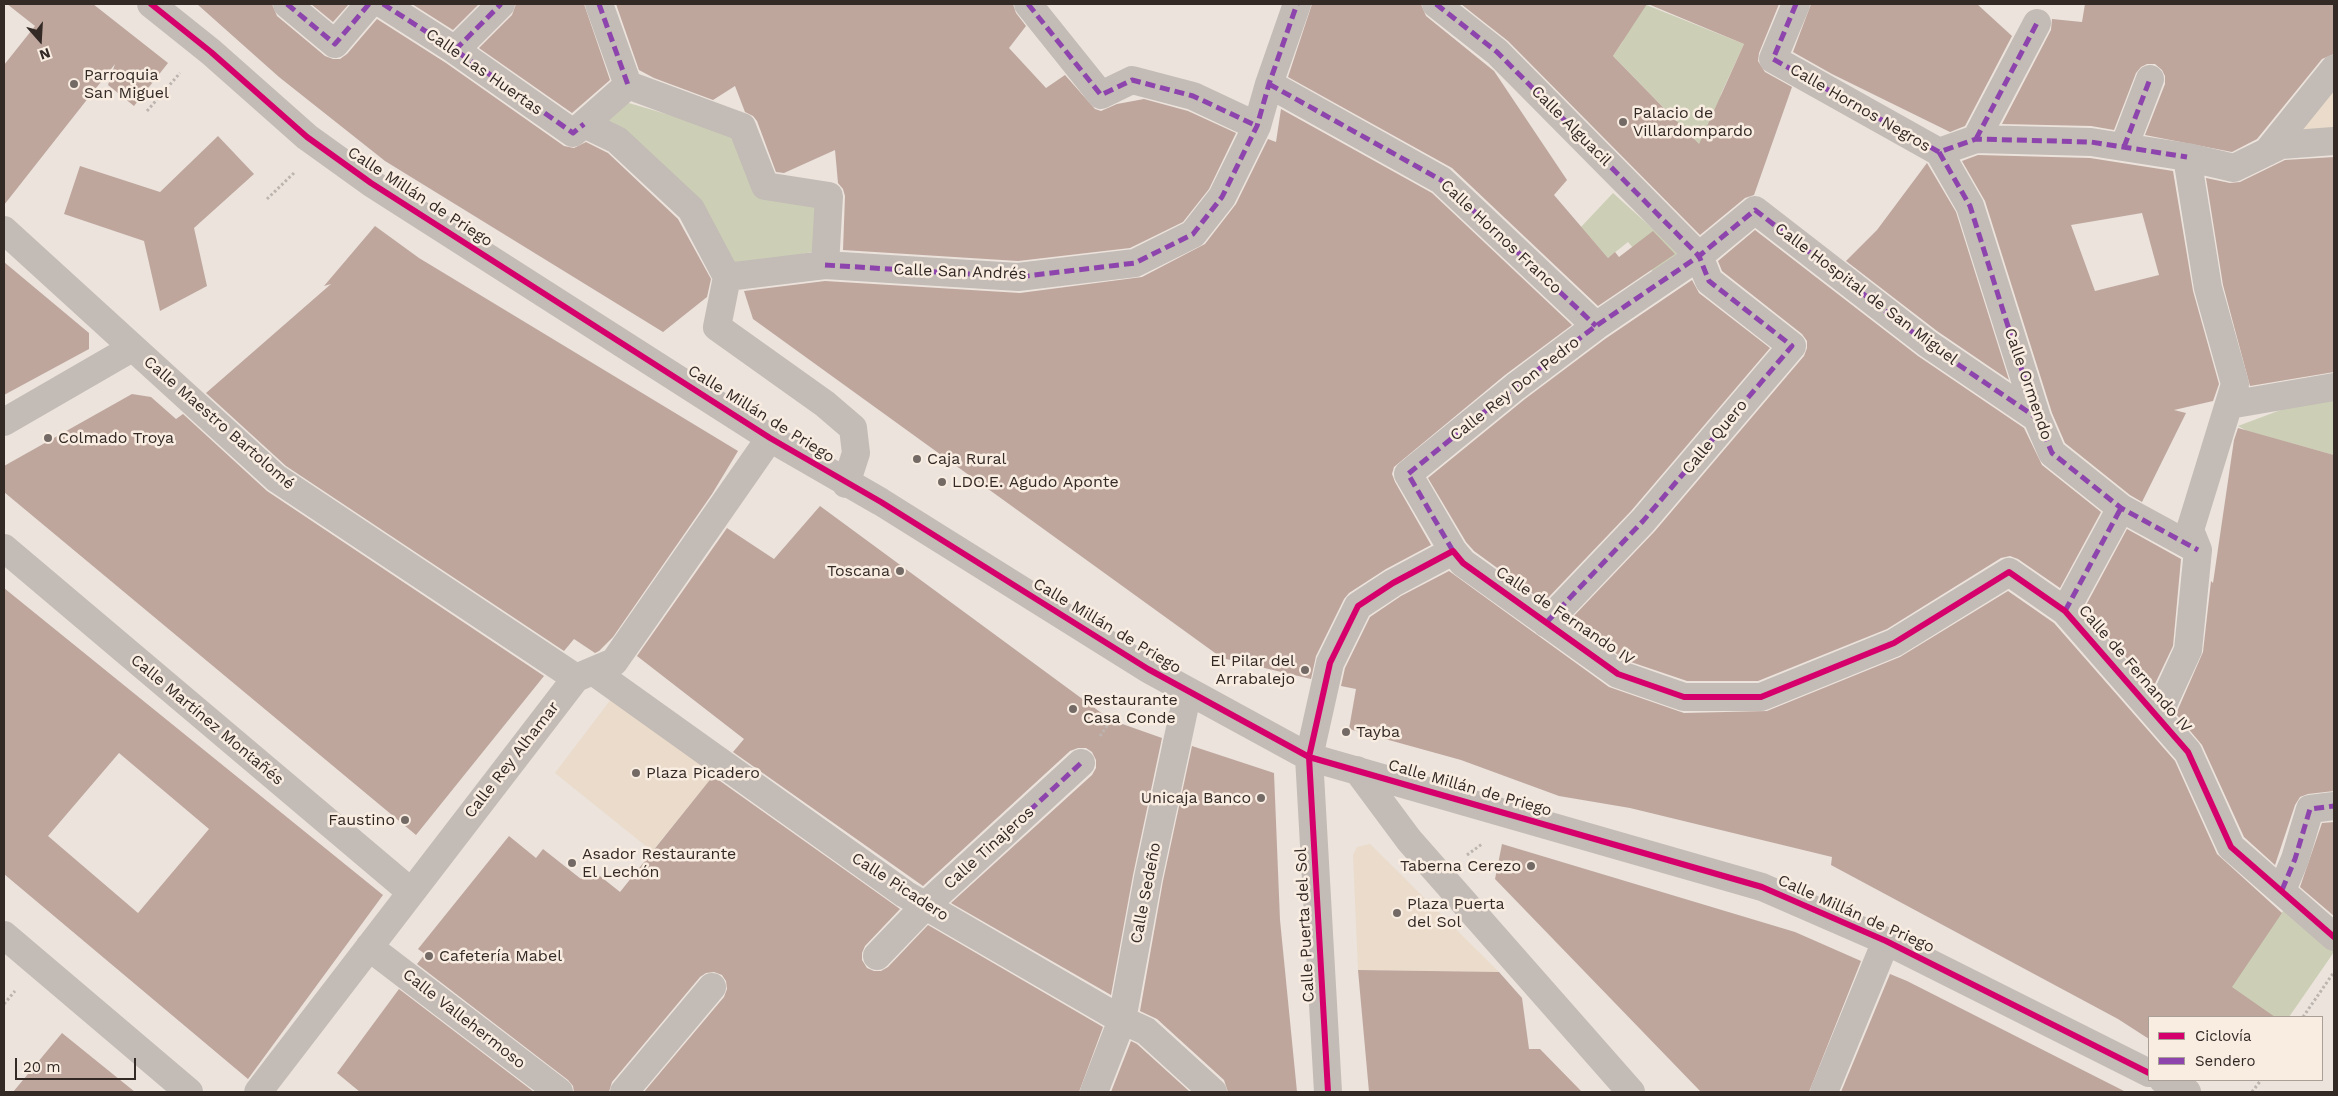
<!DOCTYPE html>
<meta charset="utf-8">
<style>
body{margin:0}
#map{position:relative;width:2338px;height:1096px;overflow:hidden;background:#ebe3dc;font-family:"Work Sans",sans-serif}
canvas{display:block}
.frame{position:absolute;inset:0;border:5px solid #332925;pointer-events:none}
.legend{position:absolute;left:2148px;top:1016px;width:175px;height:65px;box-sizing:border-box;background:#f9ede2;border:1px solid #aa9f96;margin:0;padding:6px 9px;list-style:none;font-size:15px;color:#332925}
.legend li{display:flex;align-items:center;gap:10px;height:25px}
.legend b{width:25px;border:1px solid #aa9f96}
.north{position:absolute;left:15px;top:15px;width:50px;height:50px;-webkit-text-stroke:4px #f9ede2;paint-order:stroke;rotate:161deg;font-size:14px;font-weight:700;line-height:20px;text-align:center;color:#332925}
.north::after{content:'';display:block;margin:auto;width:18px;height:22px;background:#332925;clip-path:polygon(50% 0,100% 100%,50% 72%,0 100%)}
.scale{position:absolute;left:15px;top:1058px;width:121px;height:22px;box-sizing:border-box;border:2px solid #332925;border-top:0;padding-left:6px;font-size:15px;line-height:18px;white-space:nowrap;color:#332925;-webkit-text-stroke:4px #f9ede2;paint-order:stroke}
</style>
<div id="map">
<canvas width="2338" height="1096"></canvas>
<div class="frame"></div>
<ul class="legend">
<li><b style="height:6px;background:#d6006c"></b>Ciclovía</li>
<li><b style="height:6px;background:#8e44ad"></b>Sendero</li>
</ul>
<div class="north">N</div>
<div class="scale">20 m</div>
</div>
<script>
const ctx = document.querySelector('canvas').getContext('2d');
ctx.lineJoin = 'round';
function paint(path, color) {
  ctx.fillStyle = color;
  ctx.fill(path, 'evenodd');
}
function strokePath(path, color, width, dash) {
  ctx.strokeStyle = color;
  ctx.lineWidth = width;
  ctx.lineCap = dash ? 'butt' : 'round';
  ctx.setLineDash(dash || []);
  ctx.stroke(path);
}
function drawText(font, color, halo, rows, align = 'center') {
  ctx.font = font + ' "Work Sans",sans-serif';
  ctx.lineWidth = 5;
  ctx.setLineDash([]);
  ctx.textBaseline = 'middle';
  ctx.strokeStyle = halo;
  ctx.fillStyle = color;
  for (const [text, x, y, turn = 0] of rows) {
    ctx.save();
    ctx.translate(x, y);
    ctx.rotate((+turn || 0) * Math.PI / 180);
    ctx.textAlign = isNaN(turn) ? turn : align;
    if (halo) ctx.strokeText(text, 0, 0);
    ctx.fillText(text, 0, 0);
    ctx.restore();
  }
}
const green = new Path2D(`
 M1571 4H1644L1744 44 1721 94 1710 157 1664 127 1672 116 1613 56 1623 41Z
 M622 101 738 135 762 197 819 202 812 252 731 268 601 124Z
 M1613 193 1662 237 1685 262 1659 279 1628 242 1608 258 1581 227Z
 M2334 390V455L2247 431 2238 426Z
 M2285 908 2334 952 2289 1017H2266L2243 1004 2195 962 2261 943Z`);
const plaza = new Path2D(`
 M2334 90V130L2294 134Z
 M615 694 717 772 652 851 555 773Z
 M1370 844 1499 972 1358 970 1353 855 1357 847Z`);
const building = new Path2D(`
 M7 4H93L168 63 134 106 108 85 115 64 4 205V65L35 26Z
 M197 4H272L277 16 325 56 333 59H340L347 54 377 19 446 63 564 146 574 148 586 142 608 153 678 219 711 279 707 297 663 332 385 161 279 77Z
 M311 4H349L333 22Z
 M412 4H479L453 30Z
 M516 4H584L610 80 572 113 479 48 512 15Z
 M616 4H1013L1016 13 1026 26 1009 48 1046 88 1065 75 1095 109 1101 111 1117 104 1144 99 1188 111 1236 133 1209 189 1183 222 1130 248 1018 261 843 250 845 196 843 189 838 183 835 150 784 173 776 172 757 121 753 116 745 112 735 86 713 100 654 78 639 70Z
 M1312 4H1421L1426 16 1494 71 1567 180 1554 195 1608 258 1615 252 1619 257 1653 231 1675 254 1598 306 1452 168 1288 77Z
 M1461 4H1647L1613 56 1699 144 1744 44 1648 4H1779L1759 53 1758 61 1765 72 1792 87 1754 195 1745 198 1700 235 1508 41Z
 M1811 4H1977L2012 36 1965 126 1950 132 1832 74 1793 52Z
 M2085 4H2334V54L2322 59 2257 139 2232 152 2145 135 2165 84V76L2162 70 2155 64H2147L2141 67 2136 73 2114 130 2091 126 2002 124 2051 30 2052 19 2082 22Z
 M1281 109 1432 193 1572 325 1505 375 1394 467 1392 474 1395 482 1431 545 1386 569 1349 593 1344 599 1316 656 1311 679 1222 658 753 319 744 291 825 281 1020 293 1142 277 1205 244 1236 204 1268 139 1276 142Z
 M218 136 254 174 194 228 207 286 160 311 144 241 64 214 80 166 160 192Z
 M1978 155 2090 158 2173 171 2193 291 2219 384 2213 401 2174 410 2186 413 2142 502 2130 495 2065 443 2052 413 1985 201 1962 161ZM2142 213 2159 275 2095 291 2071 225Z
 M2334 157V372L2250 386 2223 285 2206 178 2230 183 2240 182 2285 160Z
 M1927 163 1956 212 2009 380 1937 331 1846 261 1877 230Z
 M375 226 419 258 738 451 712 494 613 637 599 651 595 653 574 639 564 651 286 466 206 393 331 284 324 286Z
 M1755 230 1918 356 2024 428 2042 465 2101 512 2060 588 2018 559 2010 556 2001 558 1887 629 1758 681H1687L1625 660 1570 620 1655 531 1804 356 1807 348V341L1802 334 1722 271 1718 261Z
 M4 262 89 333V349L4 395Z
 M1692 280 1699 293 1770 348 1631 511 1544 602 1474 551 1466 542 1428 478 1525 399 1605 339Z
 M132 394 151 397 176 419 183 414 267 491 544 676 416 835 4 492V466Z
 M2238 428 2334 455V791L2308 794 2300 797 2295 805 2275 865 2244 837 2202 745 2176 714 2203 652 2211 581 2213 583 2234 440Z
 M820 506 1111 720 1162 738 1133 875 1111 995 951 903 1092 775 1096 768V760L1092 752 1086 748H1078L1070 751 923 886 733 752 744 739 637 656 727 528 774 559Z
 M2127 529 2181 559 2173 646 2153 688 2084 609Z
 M1449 571 1609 687 1684 713 1767 711 1900 657 2008 591 2054 623 2175 761 2217 854 2282 913 2232 987 2275 1017H2149V1039L2118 1019 1831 865 1832 857 1630 808 1559 796 1461 760 1349 729 1356 689 1341 686 1345 668 1370 617 1401 596Z
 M4 588 383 895 248 1079 4 874ZM119 753 209 829 138 913 48 836Z
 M1192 746 1274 773 1280 920 1297 1092H1228L1224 1080 1157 1019 1140 1011 1163 881Z
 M713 776 900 909 865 946 862 953V960L867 968 874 971H881L888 967 928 925 1103 1027 1079 1092H644L724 997 727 989 726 981 722 975 714 972 706 973 700 977 612 1082 609 1092H574L573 1086 568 1080 417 964 425 954 418 949 509 836 536 858 543 849 581 879 590 868 620 892Z
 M2334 822V916L2300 887 2322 823Z
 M1502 844 1795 932 1861 961 1809 1092H1701L1495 879Z
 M1358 970 1499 972 1522 998 1529 1049H1540L1582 1092H1369Z
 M1890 974 1907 981 2126 1092H1841Z
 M399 989 534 1092H360L337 1073Z
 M62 1033 135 1092H13Z
 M1131 1041 1137 1044 1190 1092H1111Z`);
const path = new Path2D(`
 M147 111 180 73
 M267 199 295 172
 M1100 736 1114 716
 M1467 855 1482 844
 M4 1004 15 991
 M2303 1017 2334 972
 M2252 1092 2261 1080`);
const minor = new Path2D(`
 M151 4 211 52 307 137 371 183 770 438 881 502 1148 669 1309 757 1762 887 1886 941 2149 1073
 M287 4 335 44 369 4
 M383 4 455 50 573 133 584 124
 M599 4 628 85
 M1028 4 1101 95 1132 80 1193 96 1257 126
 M1436 4 1497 52 1699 256 1709 281 1792 346 1643 521 1546 623
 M1796 4 1773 59 1939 152 1976 139 2091 142 2187 157 2234 168 2281 145 2334 141
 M455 50 501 4
 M1269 84 1441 180 1596 326
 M1976 139 2037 23
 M2124 147 2150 79
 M1939 152 1970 206 2037 418 2052 453 2121 508 2198 550
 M2267 152 2334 69
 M4 230 276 478 576 678
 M825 265 829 196 765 186 742 127 628 85 584 124 617 140 691 209 727 277 825 265 1018 277 1135 263 1193 234 1222 197 1257 126 1269 84 1297 4
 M727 277 717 327 825 404 853 428 856 453 846 484
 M2229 405 2334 387
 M4 422 132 348
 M4 548 411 892
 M1453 551 1408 474 1515 387 1596 326 1699 256 1755 210 1928 344 2037 418
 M2065 611 2121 508
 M593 671 905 894 1122 1020 1146 1031 1213 1092
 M2158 715 2188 650 2198 550 2190 530 2235 384 2208 288 2187 157
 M1357 770 1409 840 1631 1092
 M2282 890 2295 859 2310 809 2334 806
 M4 935 189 1092
 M369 947 559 1092
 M877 956 926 905 1081 763
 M2163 1080 2187 1092
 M258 1092 576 678 614 662 770 438
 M624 1092 712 987
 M1094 1092 1122 1020 1148 878 1188 691
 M1328 1092 1309 757 1330 663 1358 606 1393 583 1453 551 1463 563 1618 674 1684 697H1761L1894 643 2009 572 2065 611 2188 752 2231 847 2334 937
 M1824 1092 1886 941`);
const quiet = new Path2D(`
 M287 4 335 44 369 4
 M383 4 455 50 573 133 584 124
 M599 4 628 85
 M1028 4 1101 95 1132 80 1193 96 1257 126
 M1436 4 1497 52 1699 256 1709 281 1792 346 1643 521 1546 623
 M1796 4 1773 59 1939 152 1976 139 2091 142 2187 157
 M455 50 501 4
 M1269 84 1441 180 1596 326
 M1976 139 2037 23
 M2124 147 2150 79
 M1939 152 1970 206 2037 418 2052 453 2121 508 2198 550
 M825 265 1018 277 1135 263 1193 234 1222 197 1257 126 1269 84 1297 4
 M1453 551 1408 474 1515 387 1596 326 1699 256 1755 210 1928 344 2037 418
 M2065 611 2121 508
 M1029 811 1081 763
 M2282 890 2295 859 2310 809 2334 806`);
const cycleway = new Path2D(`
 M151 4 211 52 307 137 371 183 770 438 881 502 1148 669 1309 757 1762 887 1886 941 2149 1073
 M1328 1092 1309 757 1330 663 1358 606 1393 583 1453 551 1463 563 1618 674 1684 697H1761L1894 643 2009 572 2065 611 2188 752 2231 847 2334 937`);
const markers = [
 [74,84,5,"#736a65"],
 [1623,122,5,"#736a65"],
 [48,438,5,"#736a65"],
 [917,459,5,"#736a65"],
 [942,482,5,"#736a65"],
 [900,571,5,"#736a65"],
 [1305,670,5,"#736a65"],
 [1073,709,5,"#736a65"],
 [1346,732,5,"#736a65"],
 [636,773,5,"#736a65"],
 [1261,798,5,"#736a65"],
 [405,820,5,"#736a65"],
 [572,863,5,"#736a65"],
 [1531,866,5,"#736a65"],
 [1397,913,5,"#736a65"],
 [429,956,5,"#736a65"]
];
const streetNames = [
 ["Calle Las Huertas",484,72,35],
 ["Calle Hornos Negros",1860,108,30],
 ["Calle Alguacil",1571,126,45],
 ["Calle Millán de Priego",420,197,33],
 ["Calle Hornos Franco",1501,237,43],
 ["Calle San Andrés",960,272,2],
 ["Calle Hospital de San Miguel",1866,294,37],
 ["Calle Ormendo",2028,384,71],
 ["Calle Rey Don Pedro",1515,389,-38],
 ["Calle Millán de Priego",761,414,32],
 ["Calle Maestro Bartolomé",219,423,41],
 ["Calle Quero",1715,437,-50],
 ["Calle de Fernando IV",1565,616,34],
 ["Calle Millán de Priego",1107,626,31],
 ["Calle de Fernando IV",2135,669,49],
 ["Calle Martínez Montañés",207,720,40],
 ["Calle Rey Alhamar",512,760,-52],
 ["Calle Millán de Priego",1470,788,16],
 ["Calle Tinajeros",989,848,-42],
 ["Calle Picadero",900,887,33],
 ["Calle Sedeño",1146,893,-79],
 ["Calle Millán de Priego",1856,914,24],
 ["Calle Puerta del Sol",1305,925,-93],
 ["Calle Vallehermoso",464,1019,38]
];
const poiNames = [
 ["Parroquia",84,75],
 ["San Miguel",84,93],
 ["Palacio de",1633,113],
 ["Villardompardo",1633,131],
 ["Colmado Troya",58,438],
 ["Caja Rural",927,459],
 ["LDO.E. Agudo Aponte",952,482],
 ["Toscana",890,571,"right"],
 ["El Pilar del",1295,661,"right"],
 ["Arrabalejo",1295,679,"right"],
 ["Restaurante",1083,700],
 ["Casa Conde",1083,718],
 ["Tayba",1356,732],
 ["Plaza Picadero",646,773],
 ["Unicaja Banco",1251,798,"right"],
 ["Faustino",395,820,"right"],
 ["Asador Restaurante",582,854],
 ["El Lechón",582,872],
 ["Taberna Cerezo",1521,866,"right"],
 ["Plaza Puerta",1407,904],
 ["del Sol",1407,922],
 ["Cafetería Mabel",439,956]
];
paint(green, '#cccfb6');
paint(plaza, '#eadbca');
paint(building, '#bea69d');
strokePath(path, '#bcb4ae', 3, [2.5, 2.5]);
strokePath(minor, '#c3bbb5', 28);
strokePath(quiet, '#8e44ad', 5, [10, 5]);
strokePath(cycleway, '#d6006c', 6);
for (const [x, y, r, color] of markers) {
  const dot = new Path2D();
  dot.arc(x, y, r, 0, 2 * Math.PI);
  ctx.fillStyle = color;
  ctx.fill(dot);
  strokePath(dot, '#f9ede2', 2);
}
drawText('16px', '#332925', '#f9ede2', streetNames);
drawText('16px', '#332925', '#f9ede2', poiNames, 'left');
</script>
